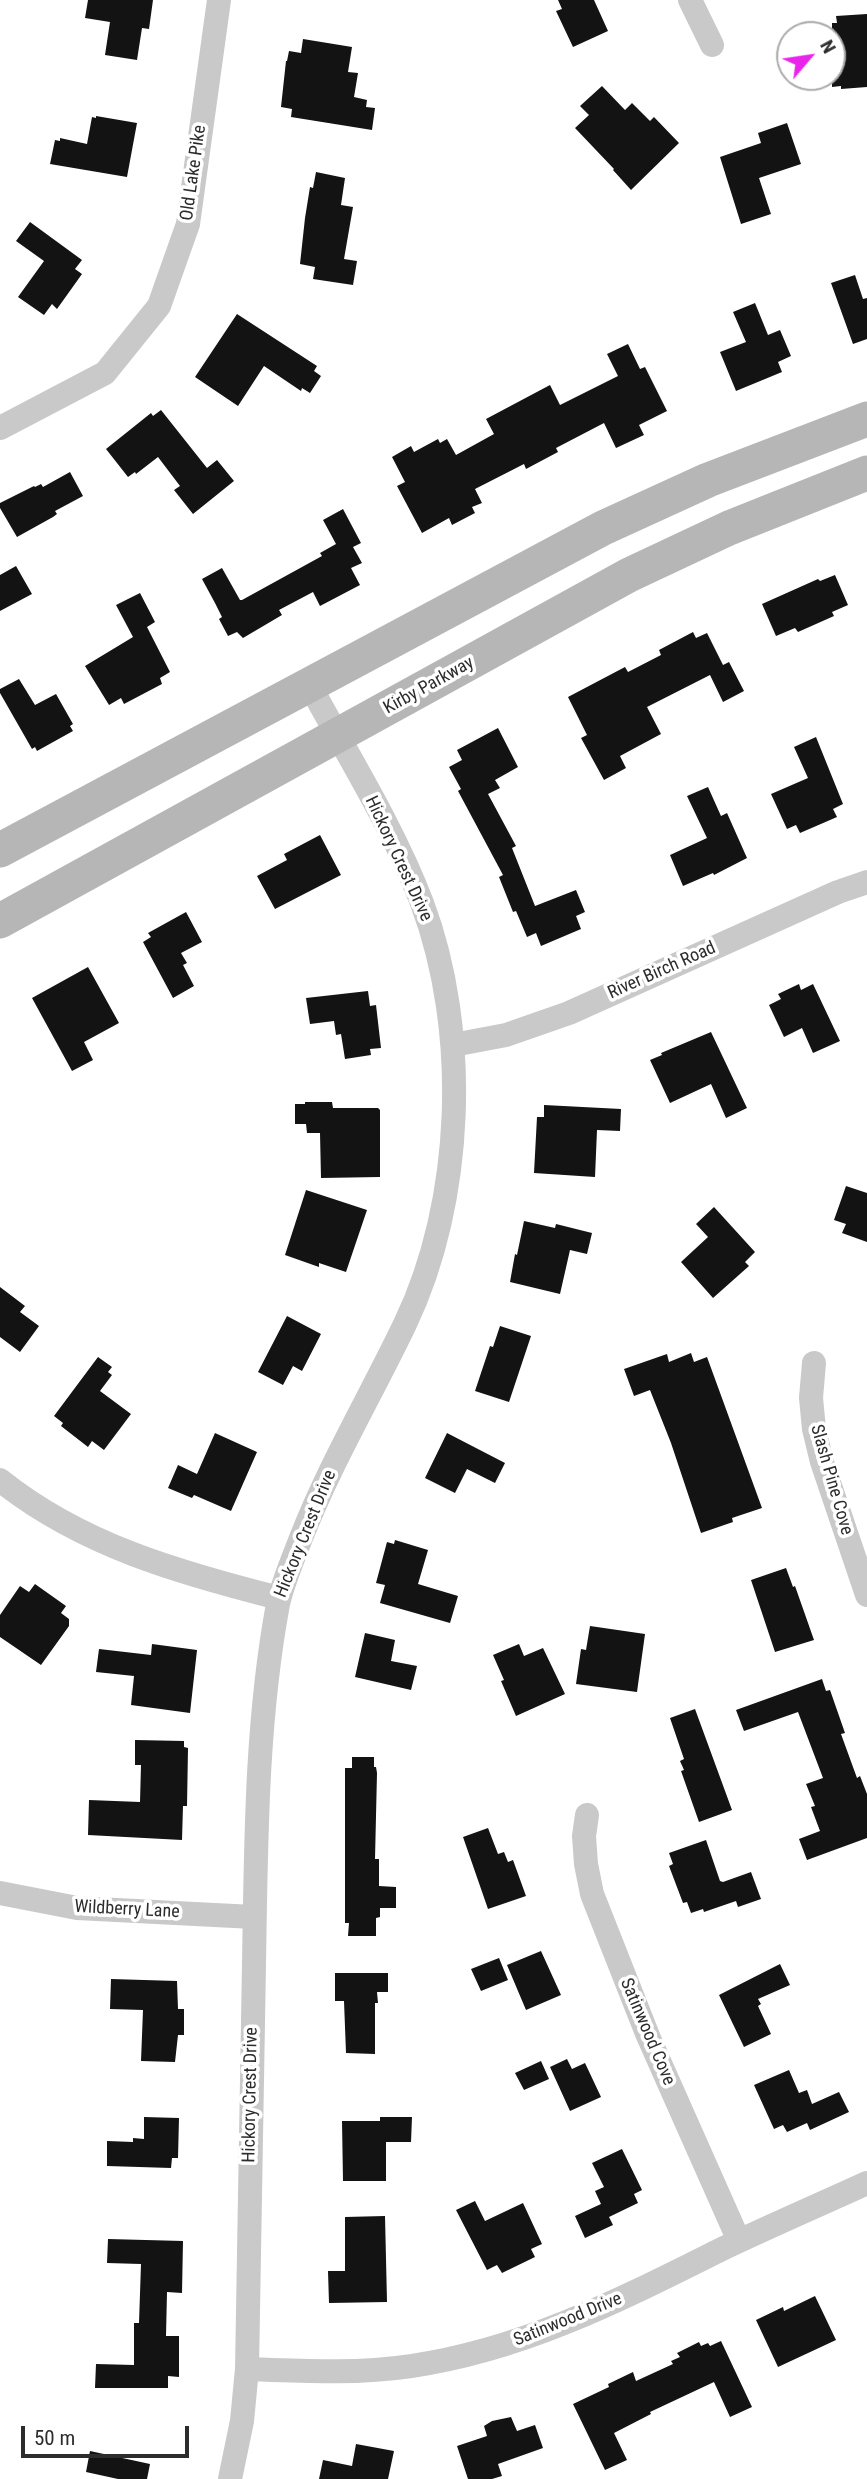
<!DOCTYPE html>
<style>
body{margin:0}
#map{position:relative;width:867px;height:2479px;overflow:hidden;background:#fff;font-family:"Roboto Condensed",sans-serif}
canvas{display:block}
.north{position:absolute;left:776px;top:21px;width:70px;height:70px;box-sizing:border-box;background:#fff;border:2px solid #ababab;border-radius:50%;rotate:61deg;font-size:19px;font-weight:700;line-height:28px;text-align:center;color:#2c2c2c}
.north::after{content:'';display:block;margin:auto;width:24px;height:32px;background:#e925ec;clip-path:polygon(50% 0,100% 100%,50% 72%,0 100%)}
.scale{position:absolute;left:21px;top:2426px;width:168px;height:32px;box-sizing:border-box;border:4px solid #2c2c2c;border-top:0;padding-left:9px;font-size:21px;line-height:24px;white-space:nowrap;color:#2c2c2c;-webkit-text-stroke:5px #fff;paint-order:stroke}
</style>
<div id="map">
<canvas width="867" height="2479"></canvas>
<div class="north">N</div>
<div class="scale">50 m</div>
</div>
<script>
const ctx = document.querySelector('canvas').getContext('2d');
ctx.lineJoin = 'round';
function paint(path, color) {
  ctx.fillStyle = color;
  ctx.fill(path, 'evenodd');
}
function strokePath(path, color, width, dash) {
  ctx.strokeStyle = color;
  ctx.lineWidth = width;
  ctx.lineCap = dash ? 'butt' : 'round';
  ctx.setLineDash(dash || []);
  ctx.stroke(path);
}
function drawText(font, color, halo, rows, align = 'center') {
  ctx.font = font + ' "Roboto Condensed",sans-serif';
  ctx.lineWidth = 7;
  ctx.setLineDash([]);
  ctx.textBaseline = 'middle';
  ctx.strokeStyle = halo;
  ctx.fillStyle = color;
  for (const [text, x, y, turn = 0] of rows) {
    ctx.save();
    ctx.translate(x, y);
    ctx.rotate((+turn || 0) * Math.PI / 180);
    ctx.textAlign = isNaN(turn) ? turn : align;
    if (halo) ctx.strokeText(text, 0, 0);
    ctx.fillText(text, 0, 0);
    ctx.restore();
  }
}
const building = new Path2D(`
 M88 0H153L149 29 142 28 137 60 105 55 110 22 85 18Z
 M558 0H594L608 31 573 47 556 11 562 9Z
 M867 14V87L841 89V86L832 87V23H837L836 16Z
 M303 39 352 47 348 72 358 73 354 97 367 100 366 107 375 108 372 130 291 117 292 109 281 107 286 61H287L289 51 301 53Z
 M602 86 625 110 632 103 650 121 654 117 679 143 631 190 613 170 614 169 575 128 589 115 580 106Z
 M96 116 137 123 127 177 50 164 55 140 60 141V138L87 144 92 117 96 118Z
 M787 123 801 164 759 178 771 214 741 224 720 157 761 143 758 133Z
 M316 172 345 178 341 205 353 207 344 259 357 261 353 285 313 279 315 267 300 264 305 218 310 187 313 188Z
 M30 222 82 260 75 269 82 274 57 309 52 304 44 315 18 297 44 261 16 241Z
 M855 275 863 299 867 298V339L853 344 831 283Z
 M755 303 768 335 780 330 791 356 778 362 782 372 736 391 720 352 746 342 733 312Z
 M237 314 317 366 314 371 321 376 310 393 302 388 301 391 264 366 238 406 195 377Z
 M628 344 640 369 645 367 667 411 639 425 644 435 616 448 604 423 556 448 558 452 526 469 524 464 475 489 482 503 472 507 475 513 452 525 449 518 422 533 397 486 405 482 392 457 411 446 414 452 438 439 440 443 447 439 456 455 494 434 486 419 550 385 560 405 618 376 607 354Z
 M161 410 207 468 217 460 234 481 193 514 174 490 180 486 158 457 136 474 135 472 128 477 106 449 151 413 153 416Z
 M70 472 83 496 55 511 57 514 53 517 17 537 0 508V503L34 486 35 487 41 484 43 487Z
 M343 509 361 543 353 547 362 563 351 568 360 585 320 606 313 592 279 610 282 615 243 638 237 632 228 636 219 619 222 617 215 603 202 579 222 568 240 600H242L322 556 320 553 336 544 323 520Z
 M16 566 32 594 0 611V575Z
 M835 575 848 605 832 612 834 616 798 632 795 628 776 636 762 604 818 579 820 581Z
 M140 593 155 622 147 627 170 672 160 678 162 684 124 704 121 698 109 705 85 666 133 637 116 605Z
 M693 632 696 638 707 633 723 665 729 662 744 691 723 702 710 675 647 707 661 734 620 756 626 768 604 780 581 738 587 735 568 697 625 667 628 672 661 655 659 650Z
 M19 679 35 705 56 694 73 724 70 726 73 731 37 751 35 747 32 749 0 693V689Z
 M498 728 518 767 495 780 500 788 488 794 516 846 512 848 535 906 576 890 585 912 576 916 581 929 541 946 536 933 527 937 516 911 513 912 499 877 503 875 458 791 461 789 449 767 462 760 457 750Z
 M816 737 843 804 833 809 837 817 800 833 796 825 787 829 771 794 808 778 794 747Z
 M708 787 721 816 727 813 747 858 714 875 713 873 683 886 670 855 707 838 687 796Z
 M320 835 341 875 275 909 257 876 287 860 284 854Z
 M186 912 202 942 181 953 187 963 183 965 194 986 173 998 143 942 151 937 148 933Z
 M88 967 119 1023 84 1042 93 1060 72 1071 32 998Z
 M799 984 801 990 813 984 840 1041 813 1053 802 1028 784 1037 769 1005 781 999 778 994Z
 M368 991 370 1006 376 1005 381 1048 370 1049 371 1055 345 1059 341 1034 336 1035 334 1021 310 1024 306 998Z
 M711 1032 747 1108 726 1118 711 1084 670 1103 650 1060 662 1055 661 1053Z
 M305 1102H332L333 1108H378L380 1110V1177L321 1178 320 1133H307L306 1124H295V1104H305Z
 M544 1105 621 1109 620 1131 597 1130 595 1177 534 1173 537 1117H544Z
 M846 1186 867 1193V1242L842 1233 846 1224 834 1220Z
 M306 1190 367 1210 346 1272 319 1263V1267L285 1255Z
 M714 1207 755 1252 745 1262 749 1266 713 1298 681 1262 708 1237 696 1224Z
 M524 1221 555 1228 556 1224 592 1233 587 1254 570 1250 560 1294 510 1282 515 1254 517 1255Z
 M0 1287 25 1306 20 1312 39 1326 20 1352 0 1337Z
 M287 1316 321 1334 302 1371 293 1366 283 1385 258 1372Z
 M500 1326 531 1336 509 1402 475 1391 490 1346 493 1347Z
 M691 1353 694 1362 707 1357 762 1508 732 1518 733 1522 701 1533 671 1443 650 1390 634 1396 624 1369 667 1354 669 1362Z
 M98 1357 112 1367 108 1372 112 1375 100 1391 131 1414 104 1450 92 1441 88 1447 61 1426 63 1423 54 1416Z
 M215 1433 257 1452 231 1511 194 1495 192 1498 168 1488 178 1465 197 1474Z
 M447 1433 505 1463 495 1483 467 1469 455 1493 425 1478Z
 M395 1540 428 1550 418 1584 458 1596 450 1623 380 1603 385 1585 376 1583 387 1542 394 1544Z
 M786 1568 793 1587 795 1586 814 1640 775 1652 751 1580Z
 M35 1584 66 1606 61 1613 69 1619V1626L41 1665 0 1637V1615L20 1586 29 1592Z
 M590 1626 645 1634 637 1692 576 1684 581 1649 586 1650Z
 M365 1633 395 1640 391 1661 417 1666 411 1690 355 1677Z
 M152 1644 197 1650 190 1713 131 1705 134 1676 96 1672 99 1649 151 1655Z
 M519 1644 524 1656 543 1648 565 1694 516 1716 501 1681 504 1680 493 1655Z
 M822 1679 826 1691 830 1690 845 1733 841 1734 857 1778 860 1776 867 1794V1838L807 1860 799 1839 820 1831 811 1807 815 1806 806 1784 823 1778 798 1712 744 1731 736 1710Z
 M695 1709 732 1810 699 1822 681 1771 684 1770 680 1761 684 1759 670 1718Z
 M135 1740 184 1741V1747L188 1748 187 1806H183L182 1840 88 1835 89 1800 140 1802 141 1765H135Z
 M352 1757H374V1767H376L377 1773 375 1859H379V1886L396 1887V1908H380V1917L376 1918V1936H348L349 1923H345V1768H352Z
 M488 1828 498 1854 504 1852 508 1862 513 1860 526 1896 488 1909 463 1837Z
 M706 1840 720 1881 723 1882 751 1872 761 1899 738 1907 736 1901 704 1912 703 1909 691 1913 687 1902 683 1903 669 1866 673 1864 669 1853Z
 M541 1951 561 1995 526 2010 507 1965Z
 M499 1958 508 1980 481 1991 471 1969Z
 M780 1964 790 1985 758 1999 761 2004 758 2006 771 2034 744 2047 719 1995Z
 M335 1973H388V1992H377L378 2003H375V2054L346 2053 344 2001H335Z
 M111 1979 177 1981 178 2009H184V2035H178L175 2062 141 2061 143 2010 110 2009Z
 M567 2059 572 2069 585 2063 601 2097 570 2111 550 2067Z
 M541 2061 549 2079 524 2090 515 2073Z
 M789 2070 799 2093 807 2090 812 2104 839 2092 849 2112 810 2130 807 2123 787 2132 783 2125 774 2129 754 2085Z
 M144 2117 179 2118 178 2158H172L171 2168 107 2166V2141L133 2142V2138L144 2139Z
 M380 2117H412L411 2142H386V2181H343L342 2121H380Z
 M622 2149 642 2190 634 2194 638 2203 609 2217 613 2225 585 2238 575 2216 601 2204 595 2191 604 2187 592 2163Z
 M475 2201 485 2221 523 2203 542 2244 531 2249 535 2257 502 2273 497 2265 487 2270 456 2210Z
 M385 2216 387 2302 329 2303 328 2271H345V2217Z
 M108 2239 183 2241 182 2293 167 2292 166 2336H179V2377L168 2376V2388H95L96 2364 134 2365V2323H139L141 2264 107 2263Z
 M815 2296 836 2340 778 2367 756 2320 783 2307 784 2311Z
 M721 2341 752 2407 730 2417 714 2382 650 2412 651 2414 614 2433 627 2460 605 2470 573 2404 609 2387 608 2384 633 2372 636 2381 673 2364 671 2361 680 2357 677 2353 699 2342 701 2346 708 2343 710 2346Z
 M511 2417 517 2431 535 2425 543 2448 498 2464 502 2476 492 2479H468L457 2446 487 2436 484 2426 492 2421Z
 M356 2444 394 2451 388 2479H319L323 2460 352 2466Z
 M90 2451 150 2464 147 2479H118L86 2472Z`);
const minor = new Path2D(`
 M690 0 712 45
 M0 428 105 373 159 306 188 224 219 0
 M453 1045 506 1035 569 1013 838 892 867 882
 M814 1363 811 1398 814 1429 822 1462 867 1595
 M0 1480C81 1545 180 1573 279 1598
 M587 1815 584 1836 586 1864 592 1894 648 2036 739 2241
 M0 1893 77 1908 254 1917
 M247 2369C302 2371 356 2374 411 2366 523 2350 622 2299 722 2249 770 2226 819 2205 867 2183
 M230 2479 242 2421 247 2369C249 2234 251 2099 254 1964 256 1845 256 1722 278 1604 283 1582 293 1559 301 1538 330 1464 371 1395 405 1324 464 1201 470 1031 422 903 393 827 348 756 309 684`);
const secondary = new Path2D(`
 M0 850 603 528 708 480 867 419
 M0 921 629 575 729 528 867 473`);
const streetNames = [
 ["Old Lake Pike",194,173,-82],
 ["Kirby Parkway",429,686,-29],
 ["Hickory Crest Drive",398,859,65],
 ["River Birch Road",662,971,-24],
 ["Slash Pine Cove",831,1480,74],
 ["Hickory Crest Drive",306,1534,-68],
 ["Wildberry Lane",127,1910,3],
 ["Satinwood Cove",647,2032,67],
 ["Hickory Crest Drive",251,2095,-89],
 ["Satinwood Drive",568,2320,-22]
];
paint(building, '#131313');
strokePath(minor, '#c9c9c9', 24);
strokePath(secondary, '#b6b6b6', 35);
drawText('18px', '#2c2c2c', '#fff', streetNames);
</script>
